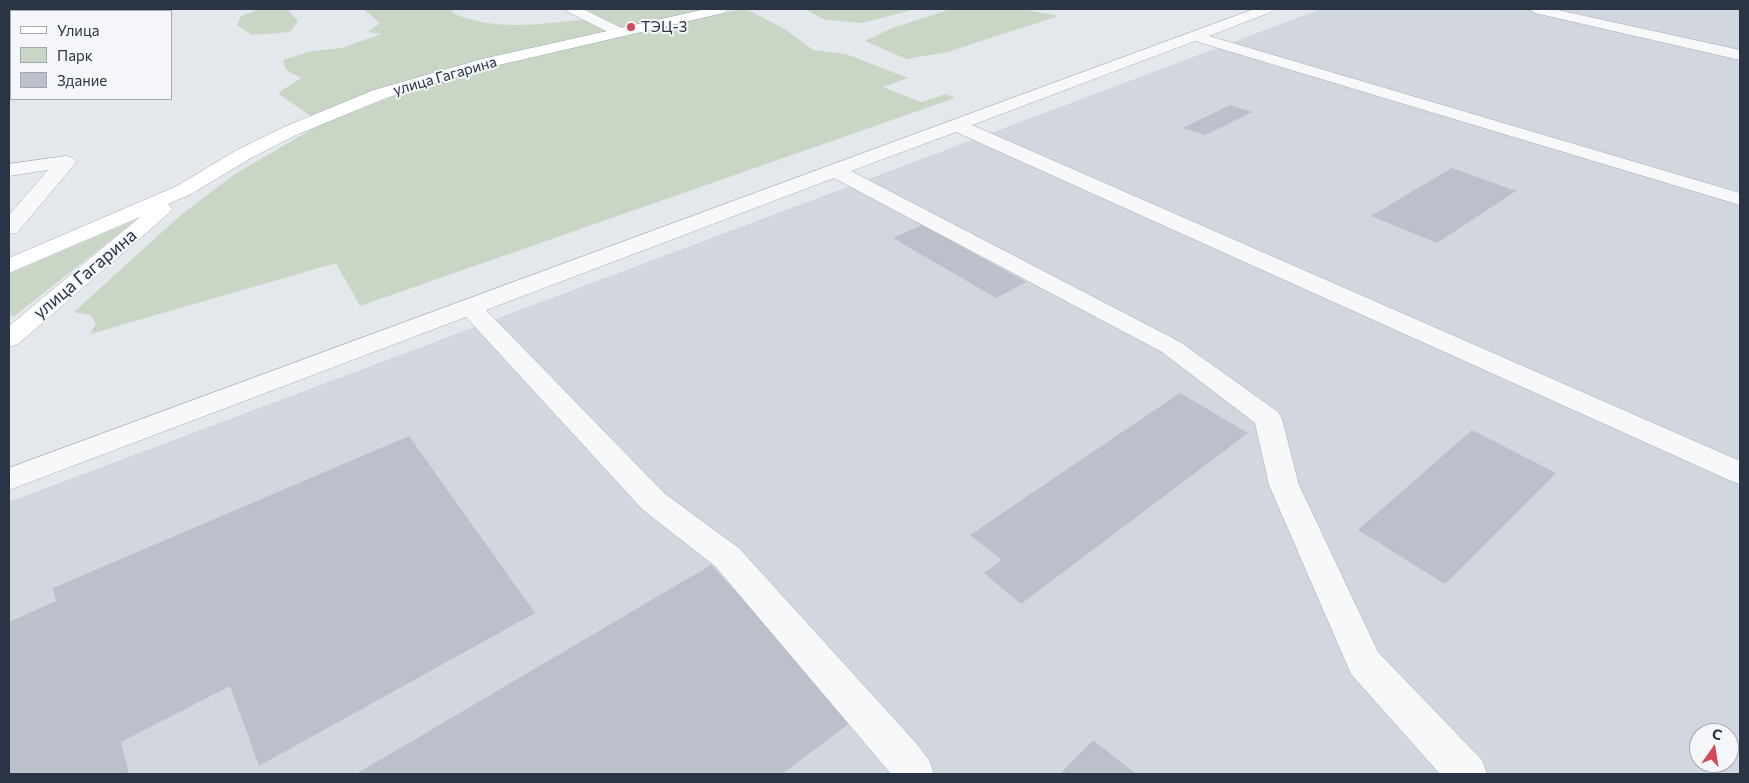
<!DOCTYPE html>
<meta charset="utf-8">
<style>
body{margin:0}
#map{position:relative;width:1749px;height:783px;overflow:hidden;background:#e4e7ec;font-family:Commissioner,sans-serif}
canvas{display:block}
.frame{position:absolute;inset:0;border:10px solid #2b3445;pointer-events:none}
.legend{position:absolute;left:10px;top:10px;width:162px;height:90px;box-sizing:border-box;background:#f4f6f9;border:1px solid #a4a8b1;margin:0;padding:6px 9px;list-style:none;font-size:15px;color:#2b3445}
.legend li{display:flex;align-items:center;gap:10px;height:25px}
.legend b{width:25px;border:1px solid #a4a8b1}
.north{position:absolute;left:1689px;top:723px;width:50px;height:50px;box-sizing:border-box;background:#f4f6f9;border:1px solid #a4a8b1;border-radius:50%;rotate:13deg;font-size:14px;font-weight:700;line-height:20px;text-align:center;color:#2b3445}
.north::after{content:'';display:block;margin:auto;width:18px;height:22px;background:#d1495b;clip-path:polygon(50% 0,100% 100%,50% 72%,0 100%)}
</style>
<div id="map">
<canvas width="1749" height="783"></canvas>
<div class="frame"></div>
<ul class="legend">
<li><b style="height:6px;background:#fff"></b>Улица</li>
<li><b style="height:14px;background:#c9d6c5"></b>Парк</li>
<li><b style="height:14px;background:#bbc0ca"></b>Здание</li>
</ul>
<div class="north">С</div>
</div>
<script>
const ctx = document.querySelector('canvas').getContext('2d');
ctx.lineJoin = 'round';
function paint(path, color) {
  ctx.fillStyle = color;
  ctx.fill(path, 'evenodd');
}
function strokePath(path, color, width, dash) {
  ctx.strokeStyle = color;
  ctx.lineWidth = width;
  ctx.lineCap = dash ? 'butt' : 'round';
  ctx.setLineDash(dash || []);
  ctx.stroke(path);
}
function drawText(font, color, halo, rows, align = 'center') {
  ctx.font = font + ' Commissioner,sans-serif';
  ctx.lineWidth = 4;
  ctx.setLineDash([]);
  ctx.textBaseline = 'middle';
  ctx.strokeStyle = halo;
  ctx.fillStyle = color;
  for (const [text, x, y, turn = 0] of rows) {
    ctx.save();
    ctx.translate(x, y);
    ctx.rotate((+turn || 0) * Math.PI / 180);
    ctx.textAlign = isNaN(turn) ? turn : align;
    if (halo) ctx.strokeText(text, 0, 0);
    ctx.fillText(text, 0, 0);
    ctx.restore();
  }
}
const built = new Path2D(`
 M1321 9H1740V774H9V502ZM1699 733H1729V763H1699Z`);
const green = new Path2D(`
 M260 9H287L298 21 290 32 252 35 237 25 241 16Z
 M363 9H452L453 13C495 32 542 24 587 19L590 9H707L472 62 313 118 278 93 301 78 286 70 283 60 312 51 342 48 381 34 368 32 380 23Z
 M742 9H746L785 29 813 50 846 54 908 78 883 87 921 102 946 94 955 98 360 306 336 263 90 334 96 324 91 315 74 312 182 214 235 174 319 125 407 91 500 63Z
 M805 9H916L862 23 825 20Z
 M951 9H1021L1059 16 944 53 906 59 865 41 890 29Z
 M138 219 13 317 9 314V274Z`);
const building = new Path2D(`
 M1230 105 1252 112 1205 135 1183 128Z
 M1452 168 1516 191 1437 243 1371 216Z
 M922 225 1026 282 996 298 893 238Z
 M1180 393 1248 433 1021 604 984 573 1002 560 970 535Z
 M1472 430 1556 473 1445 584 1358 530Z
 M409 436 535 613 259 766 230 686 121 742 129 774H9V622L56 601 53 588Z
 M711 565 855 719 782 774H356Z
 M1093 740 1136 774H1060Z`);
const minor = new Path2D(`
 M566 9H583L624 29 626 32 624 35H614L568 12Z
 M1254 9H1273L1271 12 1209 36 1740 193V205L1195 41 972 125 1740 461V484L1729 480 956 132 851 171 1180 342 1278 412 1282 419 1299 485 1378 652 1482 760 1487 774H1440L1351 674 1269 485 1255 423 1162 352 834 178 486 310 665 494 739 548 916 743 929 760 934 774H891L715 566 643 510 466 317 9 490V468Z
 M1528 9H1553L1740 50V60L1535 13Z
 M66 156 73 158 76 162 73 166 17 233 9 234V215L48 170 9 176V164Z`);
const major = new Path2D(`
 M706 9H730L723 13 486 68 386 98 296 135 251 158 191 194 168 204 172 209 169 213 18 344 9 347V326L140 217 9 273V258L177 186 237 150 284 127 374 90 482 59Z`);
const markers = [
 [631,27,5,"#d1495b"]
];
const farPoinames = [
 ["ТЭЦ-3",641,27]
];
const farStreetnames = [
 ["улица Гагарина",445,76,-16]
];
const streetNames = [
 ["улица Гагарина",85,274,-40]
];
paint(built, '#d2d6de');
paint(green, '#c9d6c5');
paint(building, '#bbc0ca');
strokePath(minor, '#a9aeb7', 1);
strokePath(major, '#a3abb8', 1);
paint(minor, '#f7f8fa');
paint(major, '#fff');
for (const [x, y, r, color] of markers) {
  const dot = new Path2D();
  dot.arc(x, y, r, 0, 2 * Math.PI);
  ctx.fillStyle = color;
  ctx.fill(dot);
  strokePath(dot, '#f4f6f9', 2);
}
drawText('15px', '#2b3445', '#f4f6f9', farPoinames, 'left');
drawText('15px', '#2b3445', '#f4f6f9', farStreetnames);
drawText('18px', '#2b3445', '#f4f6f9', streetNames);
</script>
